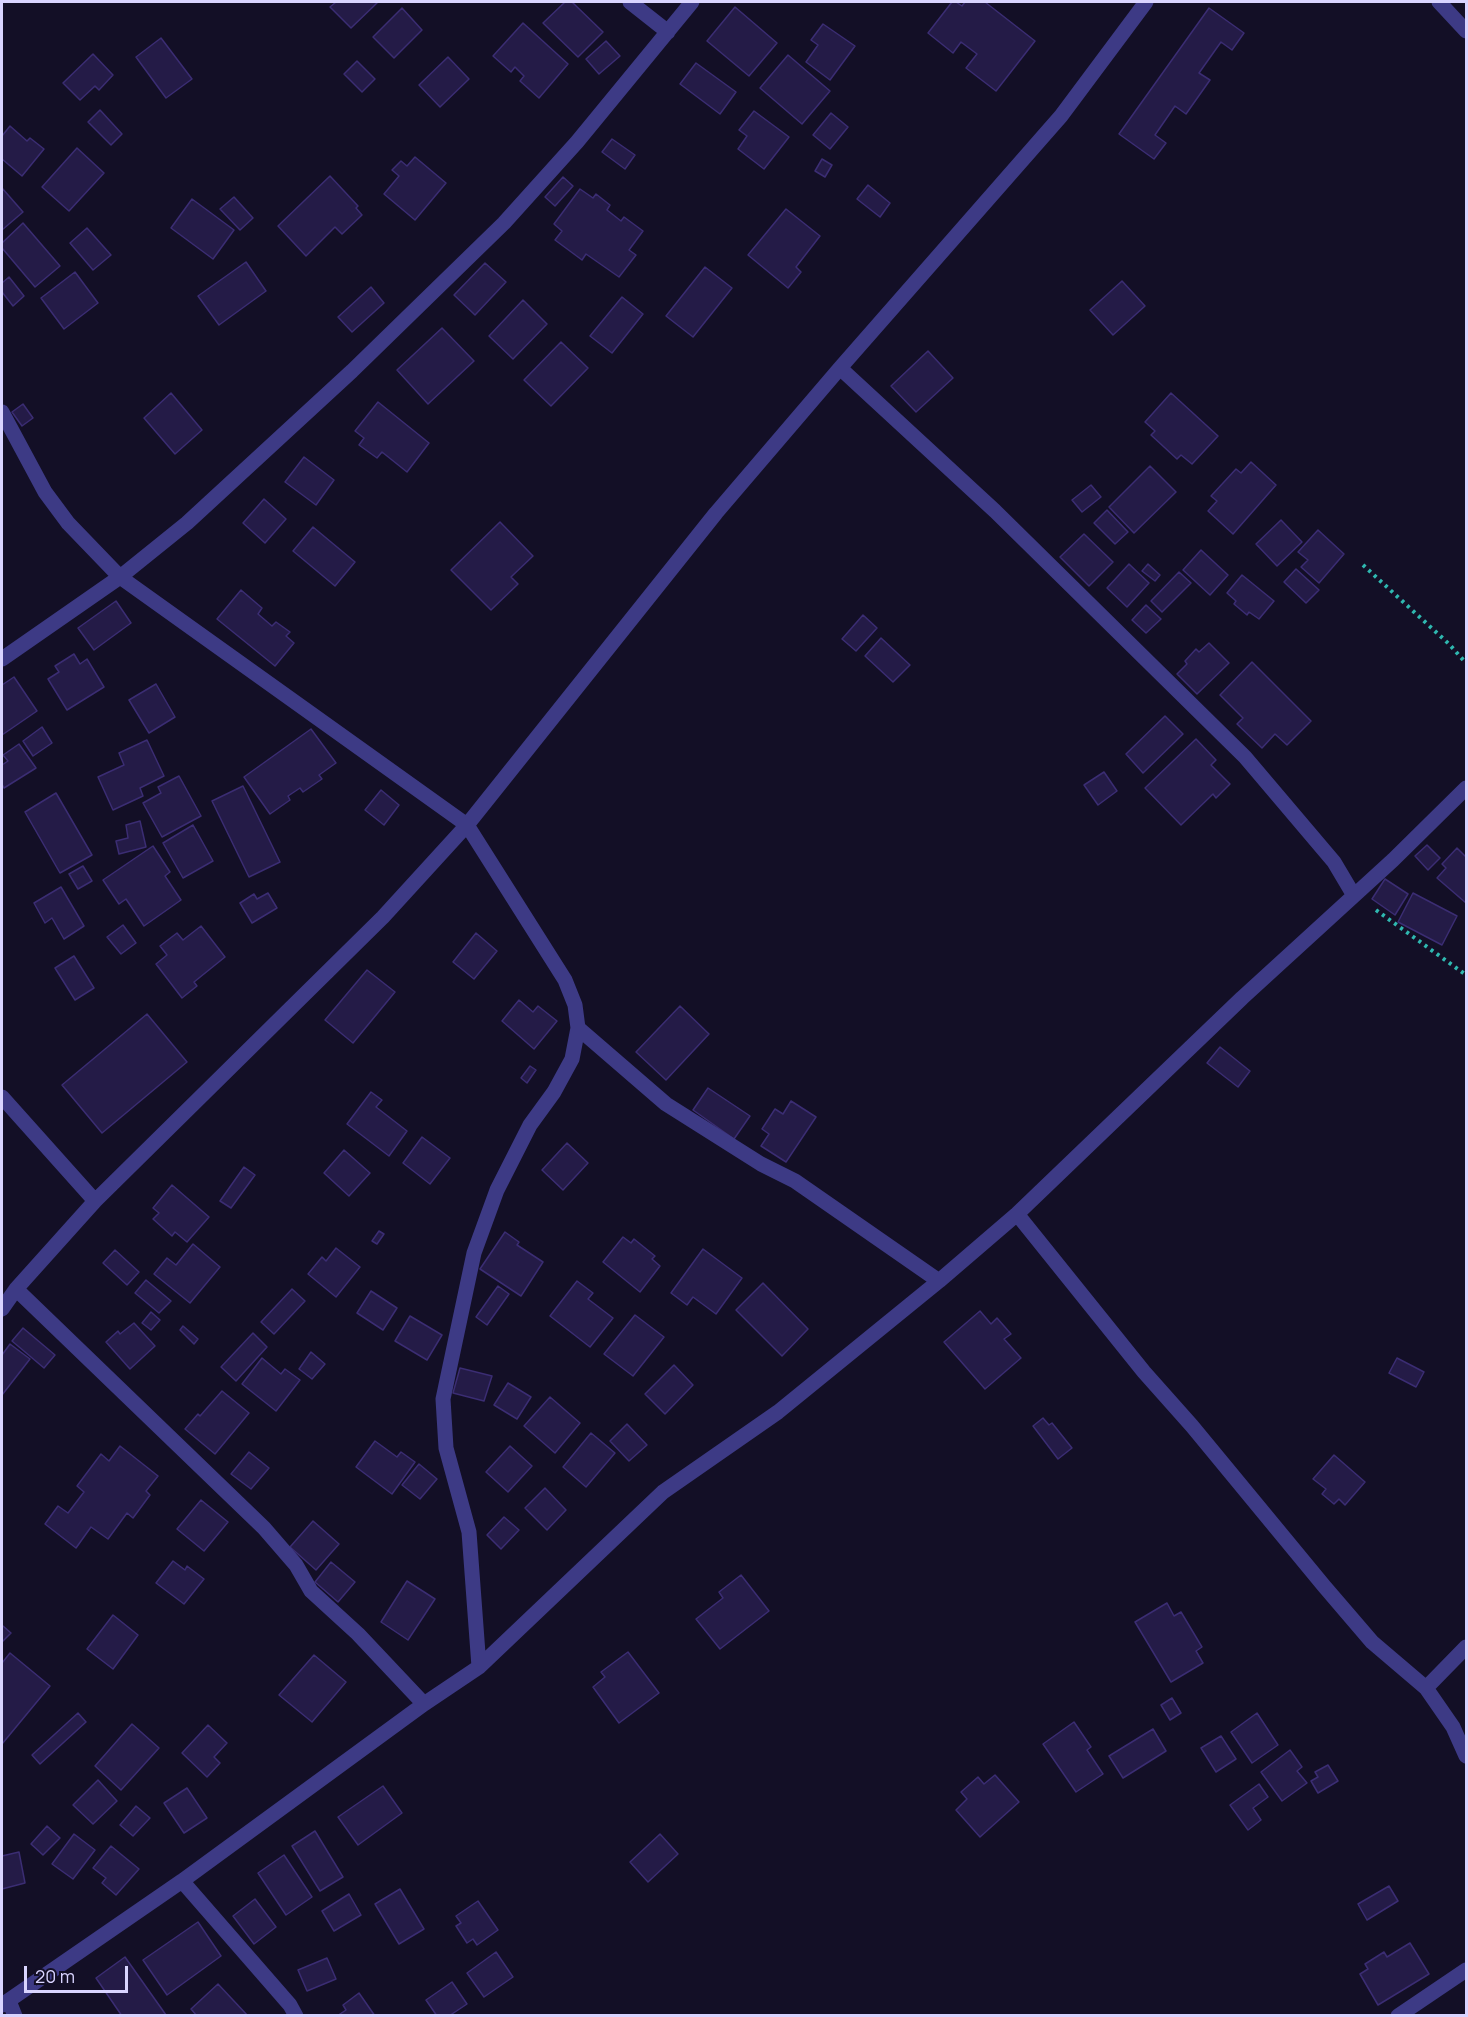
<!DOCTYPE html>
<style>
body{margin:0}
#map{position:relative;width:1468px;height:2017px;overflow:hidden;background:#130f26;font-family:Manrope,sans-serif}
canvas{display:block}
.frame{position:absolute;inset:0;border:3px solid #d9d4ff;pointer-events:none}
.scale{position:absolute;left:24px;top:1966px;width:104px;height:27px;box-sizing:border-box;border:3px solid #d9d4ff;border-top:0;padding-left:8px;font-size:18px;line-height:21px;white-space:nowrap;color:#d9d4ff;-webkit-text-stroke:4px #130f26;paint-order:stroke}
</style>
<div id="map">
<canvas width="1468" height="2017"></canvas>
<div class="frame"></div>
<div class="scale">20 m</div>
</div>
<script>
const ctx = document.querySelector('canvas').getContext('2d');
ctx.lineJoin = 'round';
function paint(path, color) {
  ctx.fillStyle = color;
  ctx.fill(path, 'evenodd');
}
function strokePath(path, color, width, dash) {
  ctx.strokeStyle = color;
  ctx.lineWidth = width;
  ctx.lineCap = dash ? 'butt' : 'round';
  ctx.setLineDash(dash || []);
  ctx.stroke(path);
}
const building = new Path2D(`
 M336 2H378L351 28 330 7Z
 M565 2H572L603 32 578 57 543 23Z
 M952 2H956L962 6 965 2H985L1035 41 996 91 966 68 977 54 961 42 953 53 928 33Z
 M735 7 777 43 749 76 707 41Z
 M402 8 422 30 394 58 373 37Z
 M1209 8 1244 33 1232 50 1221 42 1199 73 1210 80 1186 114 1175 106 1155 135 1166 143 1154 159 1119 134Z
 M523 23 568 64 539 98 520 81 524 76 515 67 511 72 493 56Z
 M823 24 855 46 830 80 806 62 818 45 811 40Z
 M161 38 192 79 166 98 136 57Z
 M606 41 620 56 599 74 586 59Z
 M93 54 113 75 99 90 95 86 80 100 63 83Z
 M788 55 830 91 802 124 760 88Z
 M448 57 469 79 440 107 419 85Z
 M357 61 375 79 362 92 344 74Z
 M696 63 736 92 720 114 680 84Z
 M100 110 122 134 111 145 88 122Z
 M754 111 789 137 764 169 738 149 747 136 739 130Z
 M831 113 848 127 830 149 813 135Z
 M10 126 27 141 30 138 44 149 22 176 2 159V136Z
 M612 139 635 155 625 169 602 152Z
 M77 148 104 173 69 211 42 187Z
 M415 157 446 183 415 220 384 194 399 176 392 170 401 161 407 166Z
 M822 159 832 165 825 177 815 171Z
 M330 176 358 206 356 208 362 215 342 234 335 227 306 256 278 226Z
 M563 177 573 186 555 206 545 197Z
 M868 185 890 203 880 217 857 199Z
 M2 188 23 212 2 230Z
 M580 189 593 198 596 194 610 205 607 210 621 221 624 217 643 231 629 250 636 255 619 277 586 254 582 260 555 240 562 231 554 224Z
 M234 197 253 218 240 230 220 209Z
 M192 199 234 230 213 259 171 228Z
 M786 209 820 236 796 267 801 272 788 288 748 255Z
 M23 223 60 266 35 287 2 248V243Z
 M87 228 111 255 93 270 70 243Z
 M246 262 266 291 219 325 198 296Z
 M485 263 506 282 475 315 454 295Z
 M705 267 732 288 693 337 666 316Z
 M75 272 98 303 64 329 41 298Z
 M9 277 24 296 13 306 2 292V283Z
 M1122 281 1145 306 1113 335 1090 310Z
 M371 287 384 303 352 332 338 317Z
 M622 297 643 314 612 353 590 336Z
 M523 300 547 324 513 359 489 336Z
 M442 328 474 361 428 404 397 370Z
 M561 342 588 368 551 406 524 380Z
 M928 351 953 378 916 412 891 386Z
 M171 393 202 430 175 454 144 418Z
 M1171 393 1218 436 1192 464 1181 455 1177 459 1151 435 1155 431 1145 422Z
 M378 402 429 443 407 472 382 452 377 458 359 445 364 438 355 431Z
 M23 404 33 418 22 426 12 412Z
 M304 457 334 480 316 505 285 482Z
 M1251 462 1276 485 1233 534 1208 511 1217 501 1211 496 1236 469 1241 473Z
 M1150 466 1176 492 1134 533 1109 507Z
 M1091 485 1101 497 1082 512 1072 500Z
 M264 499 286 519 265 543 243 523Z
 M1107 510 1128 532 1115 544 1094 523Z
 M1281 520 1302 542 1277 566 1256 544Z
 M500 522 533 556 511 577 518 584 491 610 451 570Z
 M313 527 355 562 335 586 293 551Z
 M1318 530 1344 554 1319 583 1301 567 1308 560 1298 552Z
 M1084 534 1113 562 1089 586 1060 557Z
 M1201 550 1228 575 1210 595 1183 570Z
 M1129 564 1149 583 1127 607 1107 588Z
 M1148 564 1160 575 1155 581 1142 571Z
 M1296 569 1319 590 1306 603 1284 582Z
 M1179 572 1191 583 1162 612 1151 601Z
 M1242 575 1274 601 1259 619 1249 612 1247 615 1234 604 1236 601 1227 593Z
 M241 590 262 608 258 614 272 626 276 622 290 632 286 636 294 643 275 666 217 619Z
 M116 601 131 623 94 650 78 628Z
 M1146 605 1161 619 1146 633 1132 620Z
 M863 615 877 628 856 651 842 639Z
 M881 638 910 665 893 682 865 656Z
 M1209 643 1229 663 1197 694 1177 674 1187 664 1185 661 1196 649 1199 652Z
 M74 654 80 664 87 659 104 687 67 710 48 679 59 672 55 666Z
 M1252 662 1311 721 1287 745 1275 734 1262 748 1237 724 1243 718 1220 695Z
 M14 677 37 711 2 735V685Z
 M156 684 175 717 149 733 129 700Z
 M1165 716 1183 734 1143 773 1126 754Z
 M42 727 52 743 33 756 23 741Z
 M311 729 336 763 319 775 322 779 303 792 300 788 288 796 290 800 270 814 244 777Z
 M1196 739 1216 760 1211 765 1230 784 1216 798 1213 794 1181 825 1145 788Z
 M147 740 164 776 140 788 143 796 113 810 98 777 124 765 119 753Z
 M19 744 36 768 4 788 2 784V765L8 761 3 755Z
 M1104 772 1117 791 1098 805 1084 785Z
 M179 776 201 816 162 837 143 803 161 793 158 787Z
 M243 786 280 862 249 877 212 801Z
 M381 790 399 805 384 825 365 810Z
 M56 793 92 855 60 873 25 812Z
 M140 821 146 847 119 854 116 841 128 838 126 825Z
 M193 825 213 861 183 878 163 843Z
 M1427 845 1440 858 1428 870 1415 856Z
 M153 846 170 872 165 876 181 900 144 926 126 899 119 904 103 880Z
 M1457 848 1466 857V903L1437 878 1446 868 1442 864Z
 M83 866 92 881 78 889 69 874Z
 M1385 879 1408 894 1395 915 1372 899Z
 M61 887 84 926 64 939 52 918 45 923 34 903Z
 M268 893 277 908 252 923 240 903 254 894 257 899Z
 M1413 893 1457 916 1442 945 1398 922Z
 M123 925 136 943 121 954 107 937Z
 M201 926 225 957 194 982 197 986 182 998 156 964 167 955 160 946 177 933 183 940Z
 M476 933 497 951 474 979 453 962Z
 M74 956 94 988 75 1000 55 968Z
 M367 970 395 992 353 1043 325 1020Z
 M519 1000 533 1012 538 1006 557 1021 534 1049 502 1021Z
 M680 1006 709 1034 666 1080 636 1052Z
 M147 1014 187 1062 102 1133 62 1085Z
 M1220 1047 1250 1071 1238 1087 1207 1063Z
 M530 1066 536 1070 527 1083 521 1078Z
 M708 1088 750 1116 734 1139 693 1110Z
 M371 1092 382 1100 376 1107 407 1131 389 1156 347 1124Z
 M791 1101 816 1117 786 1162 761 1146 769 1134 762 1129 775 1109 783 1114Z
 M422 1137 450 1158 430 1184 403 1163Z
 M567 1143 588 1163 563 1190 542 1170Z
 M344 1150 370 1173 349 1196 324 1173Z
 M244 1167 255 1175 231 1208 220 1201Z
 M172 1185 209 1217 187 1242 175 1232 172 1236 153 1219 159 1213 153 1208Z
 M379 1231 384 1234 377 1244 372 1241Z
 M505 1232 519 1242 517 1245 543 1262 521 1296 480 1269Z
 M623 1237 631 1243 634 1239 655 1256 652 1259 660 1266 640 1292 603 1262Z
 M193 1244 220 1267 190 1303 154 1274 167 1258 176 1265Z
 M336 1248 360 1267 336 1297 308 1274 322 1257 326 1261Z
 M703 1249 742 1278 716 1314 693 1297 687 1305 671 1293Z
 M115 1250 139 1272 127 1285 103 1263Z
 M146 1280 171 1301 159 1313 135 1293Z
 M577 1281 593 1293 588 1299 613 1318 590 1347 550 1316Z
 M763 1283 808 1329 782 1356 736 1310Z
 M498 1286 509 1294 487 1325 476 1317Z
 M292 1289 305 1301 274 1334 261 1322Z
 M371 1291 397 1308 383 1330 357 1313Z
 M980 1311 991 1324 997 1318 1011 1334 1004 1339 1021 1358 985 1389 944 1342Z
 M151 1312 160 1320 151 1330 142 1323Z
 M635 1315 664 1337 633 1376 604 1354Z
 M410 1316 442 1335 427 1360 395 1341Z
 M134 1323 155 1346 130 1369 106 1342 118 1331 120 1334Z
 M183 1326 198 1339 194 1344 180 1330Z
 M23 1328 55 1355 44 1368 12 1341Z
 M253 1333 267 1347 236 1381 221 1367Z
 M10 1344 30 1359 2 1395V1355Z
 M311 1352 325 1364 312 1379 299 1369Z
 M262 1358 281 1374 285 1369 300 1380 276 1411 242 1384Z
 M1397 1358 1424 1372 1416 1387 1389 1373Z
 M674 1365 693 1385 665 1414 645 1394Z
 M460 1368 492 1376 484 1401 453 1393Z
 M508 1383 531 1397 517 1419 494 1405Z
 M222 1391 249 1413 215 1454 185 1429 198 1414 200 1416Z
 M550 1397 580 1423 555 1453 524 1426Z
 M1043 1418 1049 1425 1052 1423 1072 1448 1058 1459 1033 1426Z
 M627 1424 647 1445 629 1461 610 1441Z
 M591 1433 615 1453 586 1487 563 1467Z
 M375 1441 397 1457 401 1452 415 1462 392 1494 356 1467Z
 M120 1446 158 1476 146 1491 150 1495 133 1518 127 1513 108 1539 91 1527 76 1548 45 1524 58 1506 68 1513 84 1492 77 1486 101 1454 109 1461Z
 M510 1446 532 1466 508 1492 486 1472Z
 M249 1452 269 1468 251 1489 231 1474Z
 M1334 1455 1365 1482 1345 1505 1339 1499 1334 1504 1322 1494 1326 1489 1313 1479Z
 M419 1464 437 1479 420 1499 402 1485Z
 M545 1488 566 1510 547 1530 525 1508Z
 M201 1500 228 1522 204 1551 177 1529Z
 M504 1517 519 1530 501 1549 487 1535Z
 M313 1521 339 1544 316 1570 290 1547Z
 M173 1561 185 1570 187 1566 204 1579 184 1604 156 1583Z
 M331 1562 355 1582 338 1602 315 1582Z
 M741 1575 769 1611 720 1649 696 1619 723 1598 719 1592Z
 M407 1581 435 1599 408 1640 381 1622Z
 M1167 1603 1174 1616 1181 1612 1202 1647 1196 1651 1203 1663 1171 1682 1135 1622Z
 M113 1615 138 1635 113 1669 87 1649Z
 M3 1626 11 1633 2 1642V1627Z
 M628 1652 659 1693 619 1723 593 1687 605 1677 601 1672Z
 M10 1653 50 1686 2 1744V1663Z
 M314 1655 346 1682 312 1722 279 1695Z
 M1172 1698 1181 1713 1170 1720 1161 1705Z
 M78 1713 86 1722 40 1764 32 1755Z
 M1257 1713 1278 1745 1252 1763 1231 1732Z
 M1074 1722 1091 1747 1087 1750 1103 1774 1076 1792 1043 1744Z
 M132 1724 159 1748 121 1790 95 1766Z
 M208 1725 227 1743 214 1757 220 1763 207 1777 182 1753Z
 M1153 1729 1166 1751 1123 1778 1109 1756Z
 M1221 1736 1236 1759 1216 1772 1201 1748Z
 M1290 1750 1302 1767 1297 1771 1307 1783 1282 1801 1261 1772Z
 M1328 1765 1338 1781 1318 1793 1311 1781 1318 1777 1315 1772Z
 M995 1775 1019 1802 980 1837 956 1810 967 1799 961 1792 978 1777 984 1784Z
 M98 1780 117 1801 93 1824 73 1805Z
 M1259 1784 1268 1797 1253 1808 1261 1820 1248 1830 1230 1805Z
 M383 1786 402 1813 358 1845 338 1817Z
 M187 1788 207 1818 184 1833 164 1803Z
 M136 1806 150 1818 133 1836 120 1825Z
 M47 1826 60 1838 43 1855 31 1844Z
 M315 1831 343 1877 320 1891 292 1846Z
 M74 1834 95 1850 73 1879 52 1864Z
 M660 1834 678 1854 648 1882 630 1862Z
 M111 1846 139 1869 116 1895 102 1883 106 1878 93 1868Z
 M19 1852 25 1883 2 1889V1856Z
 M284 1855 312 1897 286 1915 258 1873Z
 M1389 1886 1398 1901 1367 1920 1358 1904Z
 M400 1889 424 1929 399 1944 375 1904Z
 M349 1894 361 1915 334 1931 322 1911Z
 M255 1899 276 1927 254 1944 233 1916Z
 M478 1901 498 1930 477 1945 473 1939 467 1943 456 1926 461 1923 456 1916Z
 M198 1922 221 1956 167 1995 143 1960Z
 M1410 1943 1429 1974 1378 2005 1360 1974 1368 1969 1365 1964 1384 1952 1387 1957Z
 M496 1952 513 1977 484 1997 467 1973Z
 M125 1957 166 2015 165 2016H122L96 1978Z
 M327 1958 336 1979 307 1991 298 1970Z
 M452 1982 467 2004 449 2016H437L426 2000Z
 M218 1984 248 2016H197L191 2009Z
 M359 1993 375 2016H337L346 2010 343 2005Z`);
const path = new Path2D(`
 M1363 565 1449 644 1466 663
 M1376 910 1466 975`);
const minor = new Path2D(`
 M630 2 668 32
 M1439 2 1466 31
 M840 368 995 511 1245 757 1334 862 1353 894
 M2 412 45 492 68 523 120 577 467 825 565 980 575 1005 578 1028 572 1059 554 1092 530 1125 497 1190 474 1253 443 1399 446 1448 469 1532 479 1667
 M2 659 120 577 187 523 352 371 504 223 577 142 692 2
 M578 1028 666 1104 761 1164 795 1181 939 1281
 M2 1097 95 1201
 M1017 1214 1144 1372 1192 1426 1324 1586 1372 1642 1426 1688 1453 1727 1466 1756
 M16 1289 264 1528 296 1565 311 1591 358 1634 424 1704
 M2 1309 16 1289 95 1201 383 917 467 825 716 513 840 368 1061 116 1146 2
 M1426 1688 1466 1647
 M182 1881 290 2005 296 2016
 M9 2001 15 2016
 M2 2005 182 1881 424 1704 479 1667 663 1492 778 1412 939 1281 1017 1214 1242 998 1393 860 1466 788
 M1398 2016 1466 1970`);
paint(building, '#241b47');
strokePath(building, '#3b2d73', 1.5);
strokePath(path, '#2fb8b0', 4, [3, 4.5]);
strokePath(minor, '#3d3a85', 15);
</script>
